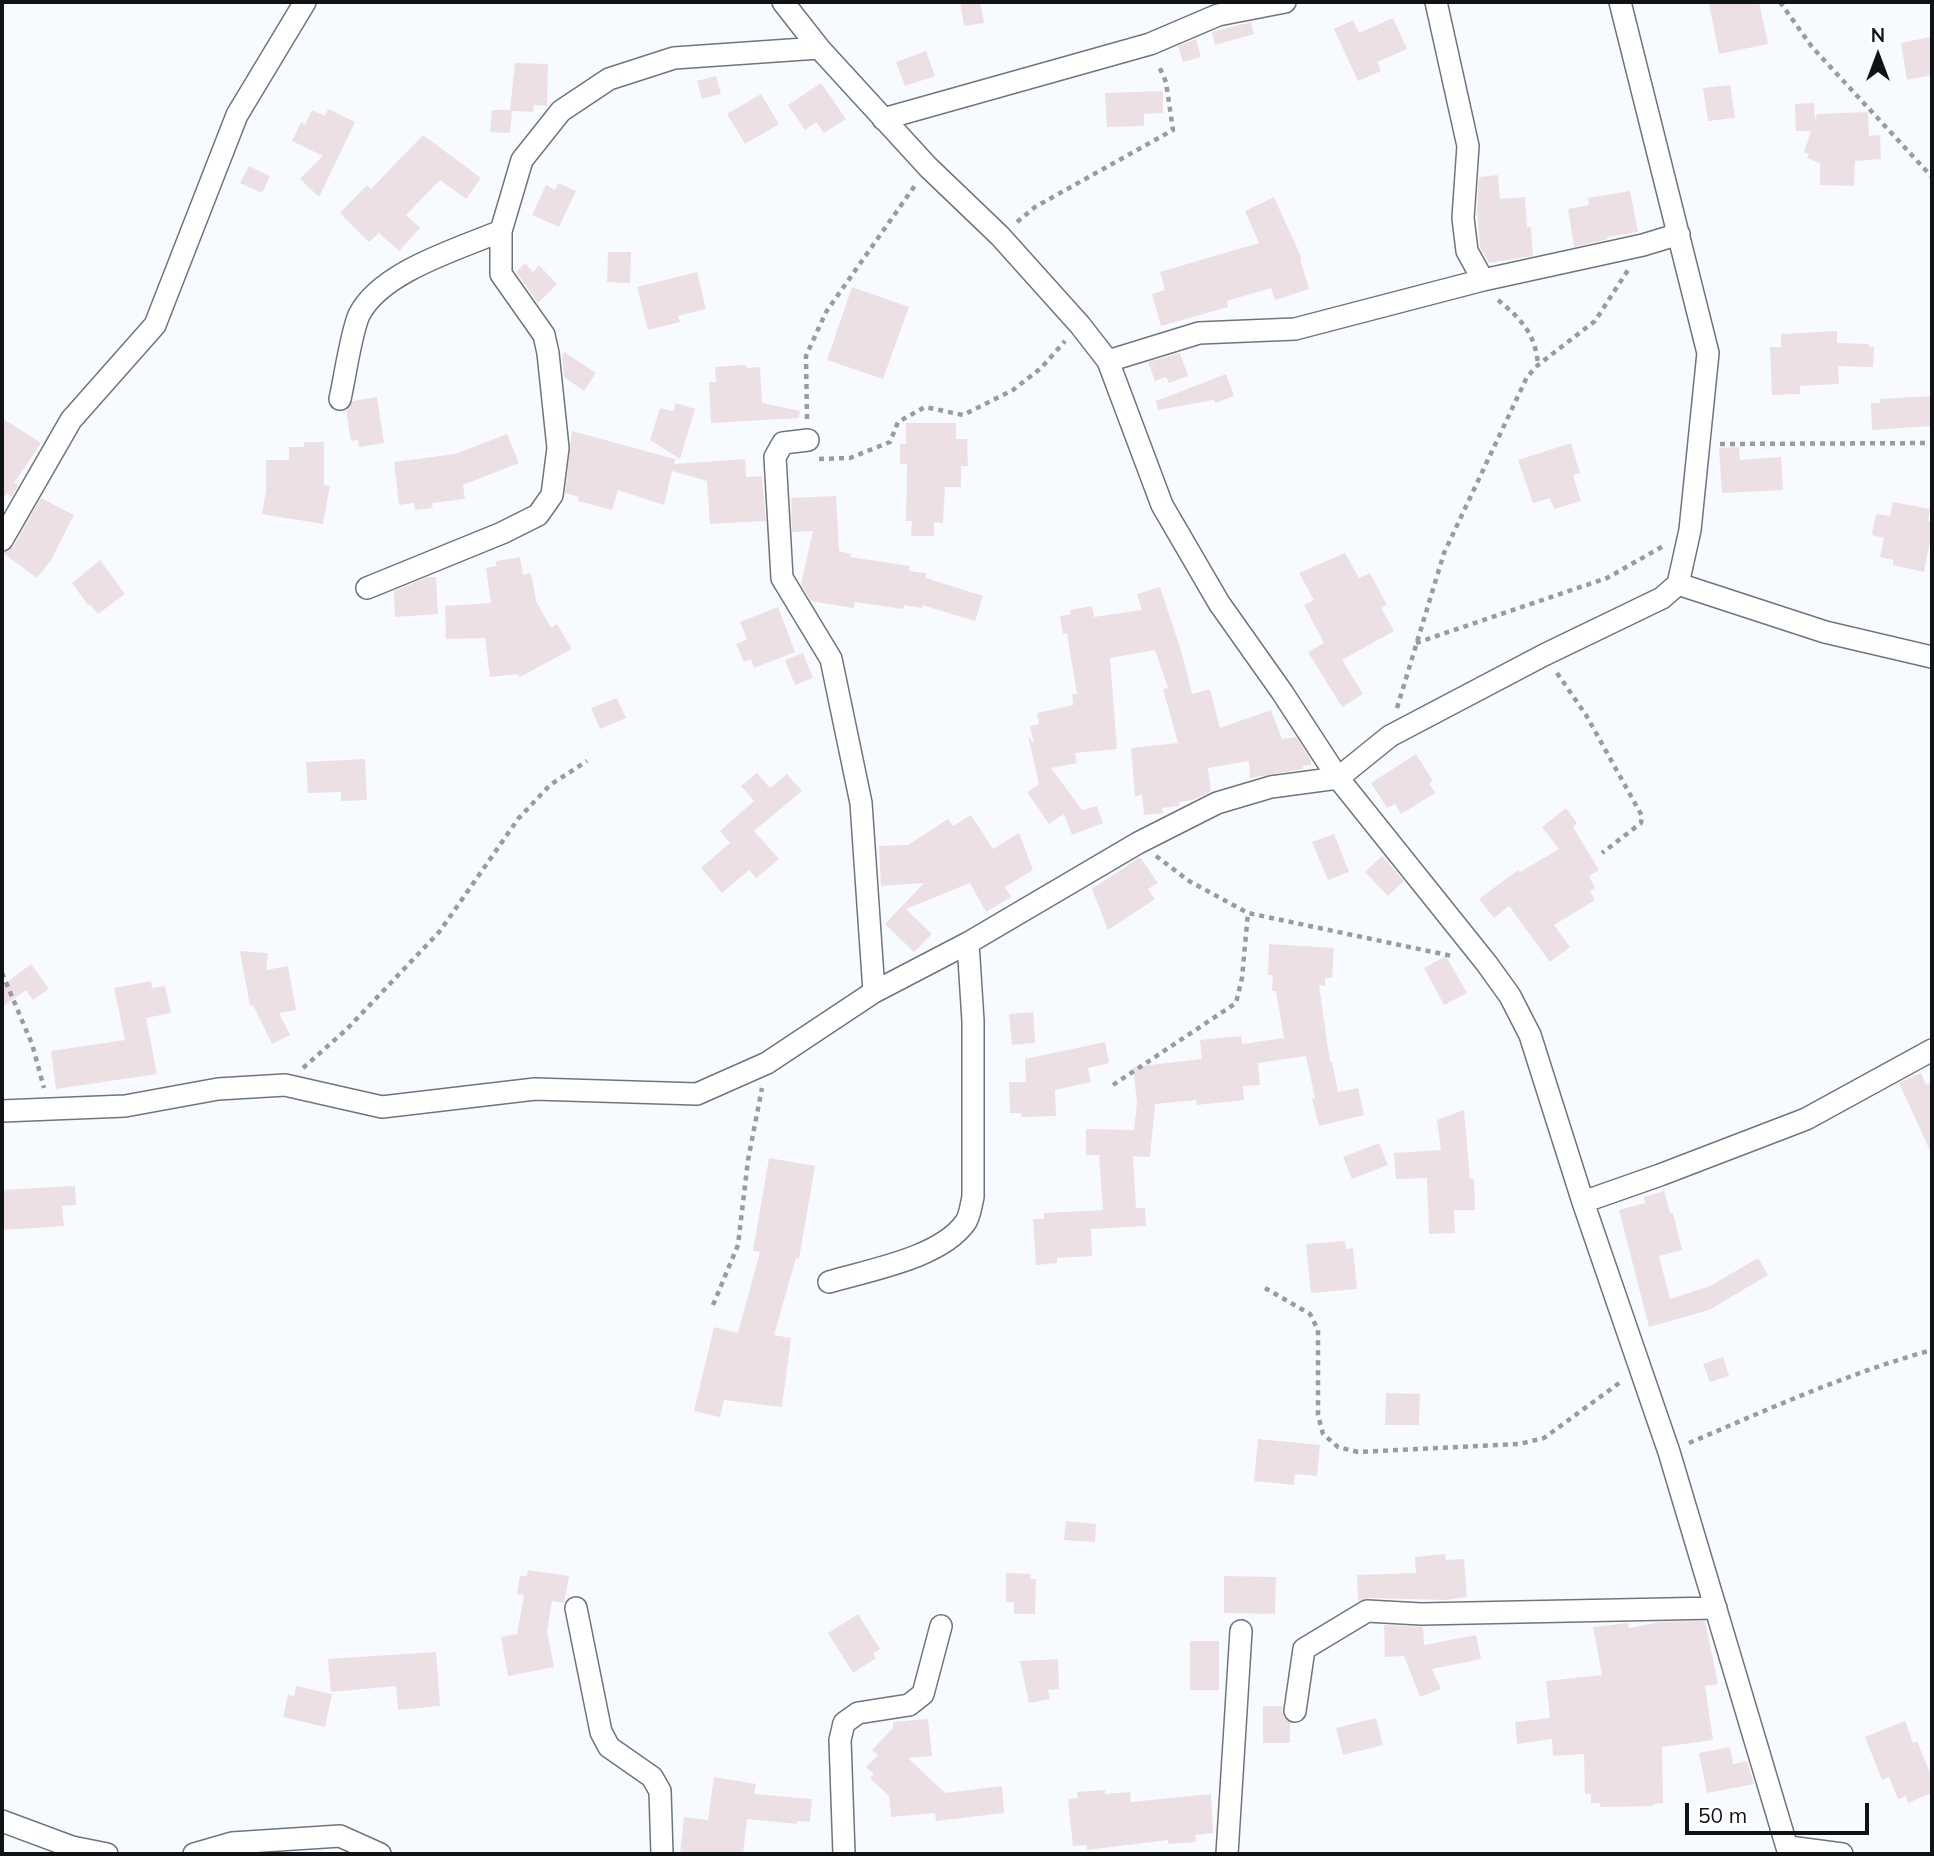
<!DOCTYPE html>
<style>
body{margin:0}
#map{position:relative;width:1934px;height:1856px;overflow:hidden;background:#f7fbff;font-family:Mulish,sans-serif}
canvas{display:block}
.frame{position:absolute;inset:0;border:4px solid #101316;pointer-events:none}
.north{position:absolute;left:1843px;top:21px;width:70px;height:70px;-webkit-text-stroke:5px #fff;paint-order:stroke;rotate:0deg;font-size:19px;font-weight:700;line-height:28px;text-align:center;color:#101316}
.north::after{content:'';display:block;margin:auto;width:24px;height:32px;background:#101316;clip-path:polygon(50% 0,100% 100%,50% 72%,0 100%)}
.scale{position:absolute;left:1685px;top:1803px;width:184px;height:32px;box-sizing:border-box;border:4px solid #101316;border-top:0;padding-left:9px;font-size:21px;line-height:24px;white-space:nowrap;color:#101316;-webkit-text-stroke:5px #fff;paint-order:stroke}
</style>
<div id="map">
<canvas width="1934" height="1856"></canvas>
<div class="frame"></div>
<div class="north">N</div>
<div class="scale">50 m</div>
</div>
<script>
const ctx = document.querySelector('canvas').getContext('2d');
ctx.lineJoin = 'round';
function paint(path, color) {
  ctx.fillStyle = color;
  ctx.fill(path, 'evenodd');
}
function strokePath(path, color, width, dash) {
  ctx.strokeStyle = color;
  ctx.lineWidth = width;
  ctx.lineCap = dash ? 'butt' : 'round';
  ctx.setLineDash(dash || []);
  ctx.stroke(path);
}
const building = new Path2D(`
 M960 2H980L984 23 964 26Z
 M1721 2H1759L1768 44 1719 54 1709 4Z
 M1393 18 1407 49 1377 62 1381 71 1358 81 1334 29 1353 20 1359 33Z
 M1251 22 1254 34 1215 45 1212 32Z
 M1930 37 1932 75 1907 80 1901 43Z
 M1196 39 1201 57 1183 62 1178 46Z
 M926 51 935 76 905 86 896 62Z
 M515 63 548 64 547 106 534 105 533 112 512 111 510 133 490 132 492 110H510Z
 M716 76 721 94 702 99 697 81Z
 M821 83 846 119 824 133 816 122 805 130 788 105Z
 M1730 85 1735 118 1708 121 1703 88Z
 M1163 91V113L1144 114V126L1107 127 1105 93Z
 M761 94 779 124 745 144 727 114Z
 M1814 103 1815 120 1817 114 1868 112 1869 136 1880 135 1881 159 1855 161 1854 186 1820 185V163L1807 158 1809 154 1804 152 1811 131H1796L1795 104Z
 M328 109 355 122 319 197 300 179 323 156 292 141 301 122 305 125 312 110 325 116Z
 M423 135 481 178 466 199 440 180 406 215 420 228 399 251 379 233 369 242 340 213 367 185 371 189Z
 M249 166 270 176 262 193 240 183Z
 M1498 175 1500 199 1525 197 1527 227H1531L1533 256 1489 263 1480 247 1477 209 1479 177Z
 M558 183 576 191 559 227 532 215 546 185 555 190Z
 M1630 191 1638 232 1607 237 1608 239 1574 247 1568 209 1589 205 1588 198Z
 M1274 197 1302 259H1300L1309 289 1275 300 1271 288 1227 301 1228 307 1161 326 1152 294 1165 290 1160 272 1259 243 1245 211Z
 M608 252H631L630 283 607 282Z
 M525 263 533 272 539 265 557 284 538 303 516 272Z
 M697 272 706 309 678 316 680 322 648 330 637 287Z
 M852 287 909 307 883 379 827 360Z
 M1837 331V343L1869 344V347H1874L1873 367 1838 366 1839 384 1800 386V394L1772 395 1770 347H1781V334Z
 M564 352 596 373 584 391 564 377 562 356Z
 M1180 353 1188 376 1169 383 1166 377 1155 381 1148 362Z
 M746 365 747 368 760 367 762 403 800 411 799 418 711 423 709 382H716L715 367Z
 M1226 374 1234 396 1215 403 1214 400 1158 410 1156 401Z
 M1932 396 1931 426 1872 430 1871 403H1880V399Z
 M377 397 384 443 359 447 358 440 351 441 346 410 353 401Z
 M676 403 695 409 680 459 650 440 660 408 673 411Z
 M2 418 41 443 14 483 18 485 12 497 7 493 2 502Z
 M906 423H956V439H967L968 466H961V487H945L943 523 934 522V536H911L912 521H906L907 464H900V444H906Z
 M572 431 675 459 674 464 745 459 746 477 762 476 766 521 710 524 707 481 672 471 664 505 618 490 612 510 578 501 579 497 565 493Z
 M507 434 519 463 463 485 465 499 432 503 433 508 415 510 414 503 399 505 394 462 455 454Z
 M304 442H324V485L330 486 323 524 262 514 266 491V460H289V447H304Z
 M1571 443 1580 473 1573 475 1581 501 1554 509 1550 498 1533 503 1518 460Z
 M1739 447 1740 460 1781 457 1783 490 1722 493 1719 448Z
 M836 496 839 551 851 554 850 557 910 566 909 571 926 573V578L983 596 975 621 922 605V608L904 605 903 609 855 602 853 608 811 601 801 584 813 531 792 532 791 498Z
 M41 498 74 515 51 560 37 578 3 553 13 547Z
 M1893 502 1930 509 1928 521H1932V530L1924 572 1893 565V560L1880 557 1884 538 1872 535 1876 514 1890 516Z
 M1345 553 1359 578 1370 573 1387 605 1381 608 1394 631 1342 660 1363 694 1342 707 1308 652 1324 643 1304 605 1314 600 1299 573Z
 M520 557 523 575 531 573 536 601 551 628 557 624 572 649 520 677 518 674 490 677 485 638 446 639 445 606 491 603 486 568 496 566V561Z
 M100 560 125 594 98 614 90 604 88 605 72 583Z
 M428 577H436L438 614 395 617 394 591Z
 M1160 587 1181 650 1192 694 1210 689 1220 728 1271 710 1282 739 1296 737 1311 760V765L1303 766V769L1250 778 1249 761 1208 768 1211 791 1193 800 1179 802V806L1162 808 1163 813 1144 815 1142 794 1135 797 1131 748 1178 743 1163 689 1168 688 1155 650 1110 658 1117 749 1075 753 1077 763 1051 768 1082 810 1097 806 1103 823 1072 835 1064 814 1049 824 1027 792 1039 784 1028 736 1034 744 1030 726 1039 724 1037 713 1073 705 1072 694H1077L1067 633 1063 634 1060 616 1071 614 1070 610 1092 606 1094 617 1142 610 1137 594Z
 M778 607 795 652 754 668 751 659 744 662 736 644 747 639 740 622Z
 M803 653 813 678 795 685 785 660Z
 M617 698 626 718 600 729 591 708Z
 M1416 754 1433 781 1429 783 1435 793 1401 814 1395 804 1387 808 1371 783Z
 M365 759 367 800 341 801V792L308 793 306 762Z
 M757 773 770 788 787 774 802 791 754 831 779 859 756 878 749 870 722 893 701 868 730 843 720 831 754 801 741 786Z
 M1566 808 1577 823 1573 827 1599 870 1589 876 1595 888 1590 891 1595 900 1554 925 1570 947 1550 962 1509 906 1494 918 1479 899 1518 870 1520 872 1559 849 1542 827Z
 M971 815 993 849 1019 833 1033 870 1005 887 1011 897 986 912 970 883 906 909 932 934 914 952 885 924 924 883 881 886 879 846 908 845 948 819 953 826Z
 M1334 834 1349 872 1328 880 1312 842Z
 M1382 856 1404 881 1388 896 1365 872Z
 M1140 857 1158 883 1148 889 1155 899 1108 930 1092 889Z
 M1269 944 1334 948 1332 978H1325V986L1319 985 1330 1062H1332L1338 1092 1358 1088 1364 1115 1319 1126 1312 1099 1315 1098 1306 1056 1258 1063 1260 1085 1243 1086 1244 1100 1197 1105 1196 1100 1155 1104 1150 1157 1133 1156 1136 1208H1145L1146 1226 1091 1229 1092 1256 1057 1258V1263L1036 1265 1033 1219H1044V1213L1103 1210 1099 1155H1086V1129L1134 1130 1137 1102 1133 1067 1202 1059 1200 1040 1241 1036 1242 1044 1284 1038 1276 991H1272L1273 975H1268Z
 M240 951 268 953 266 970 288 966 296 1010 279 1013 290 1035 272 1044 253 1005 250 1006Z
 M1446 956 1467 993 1444 1005 1424 968Z
 M31 964 49 989 33 1000 26 990 2 1007V986Z
 M151 981 152 988 165 986 171 1013 146 1018 157 1074 56 1089 51 1051 125 1040 114 988Z
 M1033 1012 1035 1043 1012 1045 1009 1014Z
 M1105 1042 1109 1063 1088 1068 1091 1082 1055 1090 1056 1116 1021 1117V1113H1010L1009 1082H1026L1025 1059Z
 M1921 1073 1926 1085 1932 1082V1155L1899 1083Z
 M1464 1110 1470 1179H1474L1475 1210H1454L1455 1233 1429 1234 1427 1178 1396 1179 1394 1153 1441 1150 1437 1120Z
 M1379 1143 1388 1165 1352 1179 1343 1157Z
 M769 1158 815 1166 799 1259 796 1258 774 1335 791 1338 782 1407 724 1400 720 1417 694 1411 714 1327 738 1333 760 1252 753 1251Z
 M75 1186 76 1205 62 1206 64 1226 3 1230 2 1190Z
 M1664 1191 1670 1213H1673L1682 1250 1659 1256 1670 1299 1710 1286 1758 1258 1768 1275 1709 1310 1649 1327 1619 1210 1645 1203 1644 1197Z
 M1345 1241 1346 1249 1353 1248 1357 1289 1311 1293 1306 1244Z
 M1723 1357 1729 1376 1710 1382 1703 1364Z
 M1386 1393 1420 1394 1419 1425H1385Z
 M1258 1439 1320 1445 1317 1476 1295 1474 1294 1485 1254 1481Z
 M1066 1521 1096 1524 1095 1542 1064 1540Z
 M1445 1554 1446 1560 1464 1559 1467 1597 1445 1600 1368 1598 1358 1601 1357 1575 1416 1573 1415 1557Z
 M528 1570 569 1576 564 1603 552 1601 547 1631 554 1667 508 1676 501 1637 517 1634 524 1595 517 1594 520 1576H527Z
 M1006 1573 1031 1574 1030 1579H1036L1035 1614H1014V1602H1006Z
 M1224 1576 1276 1577 1275 1614 1224 1613Z
 M858 1614 880 1649 873 1654 876 1658 853 1673 828 1633Z
 M1705 1621 1718 1684 1705 1686 1713 1740 1662 1747 1663 1803 1653 1804V1806L1600 1807V1803H1591V1794H1585L1584 1754 1553 1756 1552 1739 1517 1744 1515 1722 1550 1718 1546 1681 1602 1675 1593 1627 1628 1623 1629 1628 1659 1622Z
 M1384 1625 1423 1627 1424 1645 1476 1635 1481 1659 1432 1669 1441 1689 1420 1697 1404 1656 1385 1657Z
 M1190 1641H1219V1690H1190Z
 M436 1652 440 1706 398 1710 396 1686 331 1692 328 1659Z
 M1058 1659 1059 1689 1048 1690 1050 1699 1029 1703 1020 1661Z
 M296 1686 332 1694 325 1727 283 1717 288 1695 294 1696Z
 M1263 1706H1282L1283 1716 1290 1723V1743H1263Z
 M1376 1718 1383 1745 1343 1755 1336 1728Z
 M928 1719 932 1756 908 1758 945 1793 1002 1786 1004 1813 936 1821 935 1813 891 1817 889 1796 870 1778 874 1774 866 1767 878 1755 872 1750 893 1728V1722Z
 M1905 1721 1913 1743 1917 1741 1932 1778V1793L1908 1803 1906 1796 1898 1799 1889 1777 1882 1780 1865 1737Z
 M1730 1747 1733 1764 1747 1761 1754 1784 1707 1793 1699 1753Z
 M714 1777 756 1784 754 1794 812 1799 810 1822 797 1821V1824L747 1819 743 1854H680L684 1817 708 1820Z
 M1105 1790V1794L1130 1792 1131 1802 1211 1794 1213 1833 1195 1835 1196 1842 1168 1844V1840L1087 1850 1086 1845 1073 1846 1068 1799 1078 1798 1077 1792Z`);
const path = new Path2D(`
 M1780 2 1812 47 1932 177
 M1017 222 1035 207 1173 130 1166 82 1158 64
 M1498 300C1521 319 1535 333 1538 364
 M807 419 806 356 826 312 916 184
 M1720 444 1932 443
 M819 459 850 458 890 442 898 422 925 407 963 415 1013 390 1041 368 1065 341
 M1416 643 1607 578 1665 545
 M1557 673 1586 715 1642 816 1641 823 1602 853
 M1397 708 1444 553 1527 377 1538 365 1595 321 1628 270
 M1156 856 1189 881 1248 913 1452 956
 M2 973 32 1044 44 1088
 M303 1068 347 1029 440 931 518 819 550 785 587 761
 M1113 1085 1236 1003 1242 978 1248 913
 M1265 1288 1310 1314 1318 1330V1415L1323 1434 1338 1447 1358 1452 1519 1444 1544 1438 1622 1381
 M713 1305 738 1245 748 1160 762 1088
 M1689 1443C1769 1409 1848 1373 1932 1350`);
const minor = new Path2D(`
 M783 2 819 48 928 167 1000 236 1080 325 1108 361 1162 505 1219 603 1282 692 1338 778 1487 964 1510 996 1530 1035 1583 1202 1669 1452 1789 1854
 M1436 2 1468 146 1463 218 1467 251 1483 280
 M883 119 1150 44 1218 15 1285 2
 M1108 361 1199 333 1295 329 1483 280 1643 245 1679 234
 M340 399C345 377 351 333 359 315 380 272 458 249 501 231
 M808 440 783 443 775 457 782 578 831 659 861 803 874 992
 M2 540 71 420 155 325 237 115 305 2
 M1678 584 1825 632 1932 657
 M367 588 502 533 538 515 552 495 558 448 548 353 544 335 501 274V231L522 160 561 111 609 79 674 58 819 48
 M2 1111 125 1106 218 1089 285 1085 382 1107 535 1089 697 1094 767 1063 874 992 968 943 1138 843 1217 803 1271 787 1338 778 1390 736 1544 655 1662 598 1678 584 1690 530 1708 353 1620 2
 M1583 1202 1660 1175 1806 1119 1932 1050
 M829 1282C869 1270 940 1258 965 1223 970 1217 971 1205 973 1197V1021L968 943
 M576 1608 601 1732 609 1747 652 1777 660 1791 662 1854
 M1295 1711 1304 1649 1367 1611 1421 1614 1716 1608
 M2 1821 72 1847 107 1854
 M1789 1847 1842 1854
 M194 1854 232 1843 340 1836 380 1854
 M844 1854 840 1740 844 1723 858 1713 909 1705 923 1694 941 1626
 M1227 1854 1241 1631`);
paint(building, '#ede0e5');
strokePath(minor, '#6d757d', 24);
strokePath(path, '#989c9f', 4.5, [5, 5]);
strokePath(minor, '#fff', 21);
</script>
